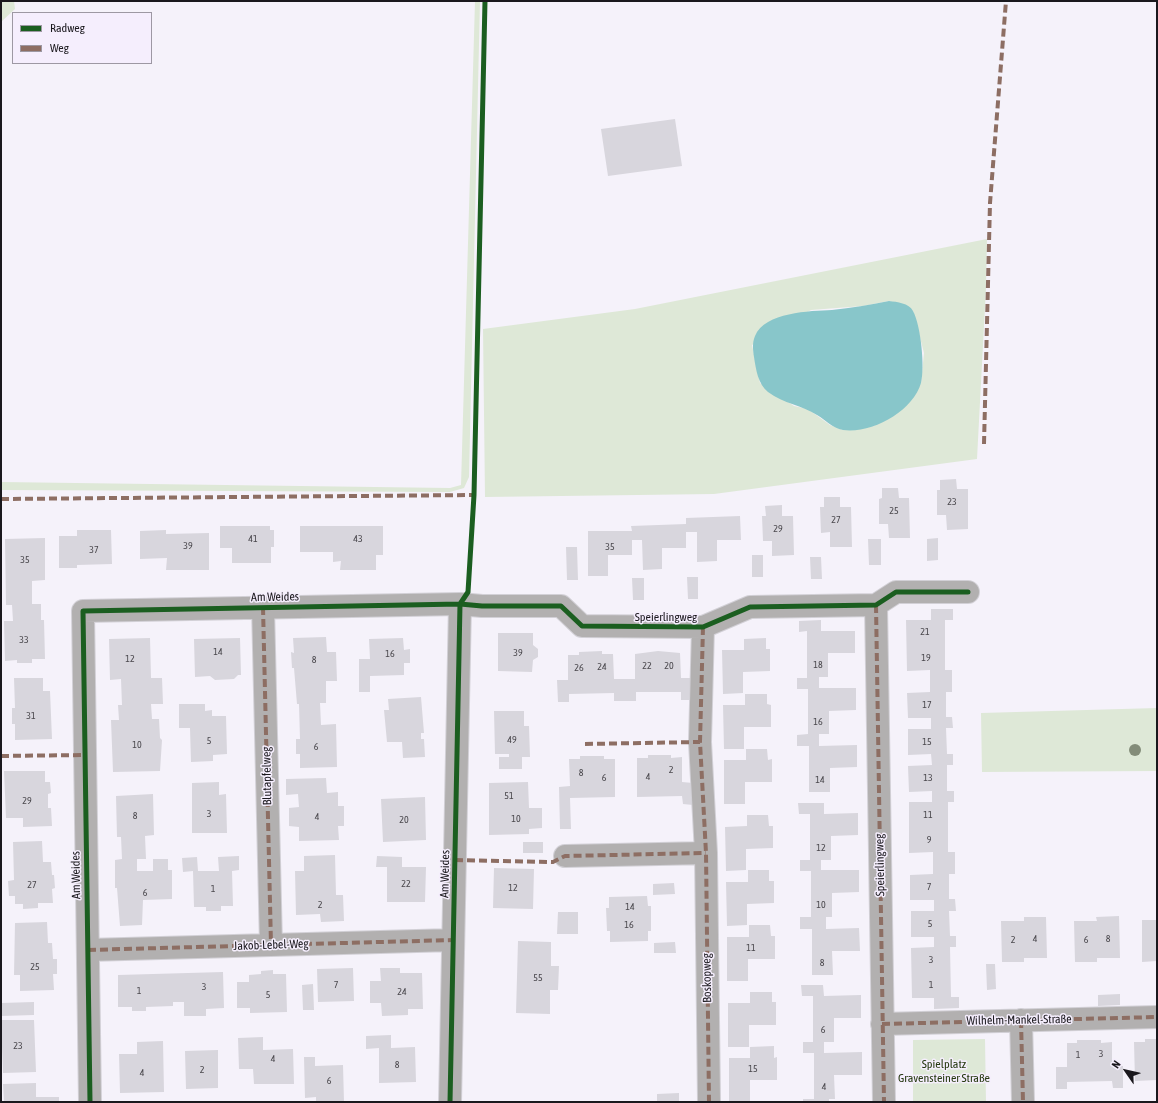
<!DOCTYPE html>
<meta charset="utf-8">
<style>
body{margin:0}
#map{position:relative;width:1158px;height:1103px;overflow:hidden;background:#f5f2fa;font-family:"Asap Condensed",sans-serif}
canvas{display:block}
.frame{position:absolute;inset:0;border:2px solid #1a181d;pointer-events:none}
.legend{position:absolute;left:12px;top:12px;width:140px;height:52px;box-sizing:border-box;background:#f5eefd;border:1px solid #9d98a3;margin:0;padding:5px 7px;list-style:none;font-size:12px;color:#1a181d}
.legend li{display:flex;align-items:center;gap:8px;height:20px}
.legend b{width:20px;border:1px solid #9d98a3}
.north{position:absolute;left:1106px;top:1051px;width:40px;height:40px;-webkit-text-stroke:3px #f5eefd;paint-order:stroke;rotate:304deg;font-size:11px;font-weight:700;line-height:16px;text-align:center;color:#1a181d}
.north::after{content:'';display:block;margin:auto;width:14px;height:18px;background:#1a181d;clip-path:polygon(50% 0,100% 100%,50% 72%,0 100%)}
</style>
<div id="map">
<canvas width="1158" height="1103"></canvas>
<div class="frame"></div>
<ul class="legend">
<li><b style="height:5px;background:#1b5e20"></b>Radweg</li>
<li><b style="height:5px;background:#8d6e63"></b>Weg</li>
</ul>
<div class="north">N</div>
</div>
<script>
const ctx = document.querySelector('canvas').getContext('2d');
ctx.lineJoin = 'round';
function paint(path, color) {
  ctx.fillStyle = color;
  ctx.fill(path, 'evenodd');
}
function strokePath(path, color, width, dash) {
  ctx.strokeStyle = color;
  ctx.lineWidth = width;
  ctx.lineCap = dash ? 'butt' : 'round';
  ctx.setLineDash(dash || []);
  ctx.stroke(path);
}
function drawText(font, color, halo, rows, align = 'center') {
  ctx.font = font + ' "Asap Condensed",sans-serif';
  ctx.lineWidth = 3;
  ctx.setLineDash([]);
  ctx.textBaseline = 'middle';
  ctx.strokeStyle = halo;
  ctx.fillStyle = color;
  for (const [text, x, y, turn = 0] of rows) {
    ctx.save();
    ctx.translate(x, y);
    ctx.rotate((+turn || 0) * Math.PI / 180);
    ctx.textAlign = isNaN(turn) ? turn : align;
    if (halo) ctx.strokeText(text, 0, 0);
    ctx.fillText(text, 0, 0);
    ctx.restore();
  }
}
const green = new Path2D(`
 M1 1H14L15 9 1 22Z
 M475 1H480L469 477 464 488 450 492 1 490V482L450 488 461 485Z
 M987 239 986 288 977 459 714 494 485 497 483 329 635 309ZM889 301 913 311 924 353 921 383 874 426 843 430 830 425 808 409 794 406 760 383 752 345 811 310 863 306Z
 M1157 708V771L982 772 981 713Z
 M985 1039 986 1102H913V1040Z`);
const water = new Path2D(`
 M889 301C897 302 909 303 913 311 921 326 925 367 921 383 913 411 872 434 843 430 832 428 826 420 817 415 802 405 784 404 768 392 758 384 756 370 754 357 753 350 752 343 755 336 765 312 810 311 832 310 851 308 870 305 889 301Z`);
const building = new Path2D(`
 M675 119 682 166 608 176 601 129Z
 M956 479 957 489H968V529L947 530 946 515H937V490H940V480Z
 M882 488H898L899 498H909L910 538H889L888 524H879V499L882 498Z
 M824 497H840V507H851L852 547H830V532L821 533 820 507H824Z
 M782 505V516H793L794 555 772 556V541H763L762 516H766L765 506Z
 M740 516 741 540H717V561L697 562V532H686V548H662V569L643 570 642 540H632V555H608V576H588V531H632L631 526 686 524V518Z
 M220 526H270V530H274V547H271V563H232V548H220Z
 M300 526H383V555H376V570H340L341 561 333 562V552H300Z
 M77 530H111L112 564 77 565V568H59V536H77Z
 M166 530V534L209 533V570H166L167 558 140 559V531Z
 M45 538V580L32 581V604H41V620H44L45 659H32V663H17V660L5 661 4 621H13L12 605H6L5 539Z
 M938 538V560L927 561V539Z
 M868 539H881V565H869Z
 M566 547H577L578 580H567Z
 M752 555H763V577H752Z
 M810 557H821L822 579H811Z
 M687 577H698V599H688Z
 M632 578H644V600H633Z
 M931 609H953V620H945V670H952V692H946V717H952L953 728H946L947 754H953V765H947V791H954V802H948V852H955V874H949V899H955L956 911H949L950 936H956V947H950L951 997H959V1008L934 1009V998H912L911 948 934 947V937H911V911H934V900H910V875L933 874V852L909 853V802H932V791L909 792 908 766 932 765 931 754 908 755V729H931V718H908L907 693 930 692V670L907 671 906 620H931Z
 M821 620V631H855V653H828V677H819V688H856V710L829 711V734H819V746L857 745V767L830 768V792H809V746H797V735L808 734V689H797V678H807V631L799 632V621Z
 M498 633H533V645L538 649V657L533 660 532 672 498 671Z
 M326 637 327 652H336L337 681H326V703H320L321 725 336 724 337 767 300 768V754H296V739H300L299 704H297L294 668H292L291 652 294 653 293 638Z
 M150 638 151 678H162L163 704H151L152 719H159L160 738 162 740 160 771 113 772 111 720H119L118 705H122L121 679 110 680 109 639Z
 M240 638 241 675H238L234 679 215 680 210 676 195 677 194 639Z
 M403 638 404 650 410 649V663H404V675L370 676V692H359V659H370L369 639Z
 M766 638V649H770V671L743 672V693L723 694 722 650H744V639Z
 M602 651V654H613L614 679H635V654L658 651 680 653 681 678H692V700H681V692H636V701H614V693L569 694V702H558L557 680H568V655H579V652Z
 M14 678H43V691H50L52 739 15 740V724H12V708H15Z
 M745 694H767V704L771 705V727H744V749H724L723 705H745Z
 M421 697 424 733H421V739H424L425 757 403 758 402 742H387L384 710H389L388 699Z
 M179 704H205V711L212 710V716H226L227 754 213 755V761L191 762 190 728H179Z
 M494 711H524V726H529L530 757H522V769H499V757H509V754H495Z
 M746 749H767L768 760 772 759V782H745V804H724V760H746Z
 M648 755H671V758L682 757V782L693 783V805L683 804 682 796 637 797V758H648Z
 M580 756H604V759H615V797L570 798 571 829H560L559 787 570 786 569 759H580Z
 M4 771H45V782H50L51 793 48 794V808H51L52 826 23 827V818H6Z
 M326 778 327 793 338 792V806H344V826H338L339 840 299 841V827L289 826V808L299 807 298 794 286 795V779Z
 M219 782V795L226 794 227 833H192V783Z
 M528 782 529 808H542V828L529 829V834L489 835V783Z
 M153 794 154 835 145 836 146 859H137V871H153V859H168V870H172V899L143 900 142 925 120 926 117 888H115V860L122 859 121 837H117L116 796Z
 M425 797 426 840 383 842 381 799Z
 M798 803H824V814L858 813V835L831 836V860H821V870H859V892L832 893V917H826V929L859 928 860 951H832L833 975H812V929H800V917H811V871H800V860H810V814H799Z
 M747 815H768L769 826H773V848L746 849V870L726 871 725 827 747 826Z
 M42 841 43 862H51L52 875H54L55 888 52 889 53 903H38V908L23 909V904H15V896H9L8 881 14 880 13 842Z
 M523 842H543V853H523Z
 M335 855 336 895H343L344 921 321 922 320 914 296 915 295 871H304V856Z
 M239 856V870L232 871 233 906H221V911H206V907H194L193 871 183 872 182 858 197 857 198 871H219L218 857Z
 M377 856 402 857V867H426L425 902H387V867H376Z
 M494 868 534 869 533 909 493 908Z
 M748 870H769V881H774V903L747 904V925L727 926 726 882H748Z
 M674 883 675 894 653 895V884Z
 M647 896 648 906H651V931H648V941L610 942V931H607L606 908H609V897Z
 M558 912H578V934H557Z
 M1119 916 1120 958H1097V962H1075L1074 921H1097L1096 917Z
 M1024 917H1046L1047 958H1024V962H1002L1001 921H1024Z
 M1142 920H1157V961L1142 962Z
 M47 922 48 943H52L53 959H57V974H53L54 990 20 991V975H14L15 923Z
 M749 925H770L771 936H775V959H748V981H727V937H749Z
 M518 941 551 942V966H559L558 990H550V1014L516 1013Z
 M675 942 676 953H654V943Z
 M986 964H995L996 989 987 990Z
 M353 968 354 1001 318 1002 317 969Z
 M380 968H400V973H422L423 1009H408V1015L382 1016 381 1003H370V981H381Z
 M273 970V974H286L287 1012 250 1013V1008H237V982H249V975L261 974V971Z
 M223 972 224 1008 206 1009V1016H184V1002H173V1006L146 1007V1011H132V1007H118V975Z
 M313 984 314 1010H303L302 985Z
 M801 985H823L824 996 861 995V1018H834V1042H824V1053L862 1052V1075H834L835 1099H829V1102H803V1099H814V1053H803V1042H813V996H802Z
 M750 992H772V1002H776V1025H749V1047H728V1003H750Z
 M1120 994V1005L1098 1006V995Z
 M34 1002V1015L1 1016V1003Z
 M1 1020H34L36 1072 3 1073Z
 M391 1035V1048L415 1047 416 1082 379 1083V1048L366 1049V1036Z
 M263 1037V1050L293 1049 294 1084H254L253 1069H239L238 1038Z
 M1145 1039H1157V1080L1135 1081 1134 1042H1145Z
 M1077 1040H1101V1043L1112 1042V1066H1123V1088H1113L1112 1081 1067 1082V1089H1056V1067H1067V1043H1077Z
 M163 1041 164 1092 120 1093 119 1054H137V1042Z
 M774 1046V1058L777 1057V1080H750V1102H729V1058H750V1047Z
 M218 1050V1088L186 1089 185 1051Z
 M304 1057H315V1066L343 1065 344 1102H316V1097L305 1098Z
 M36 1083V1097H59V1102H4L3 1084Z
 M679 1093V1102H657V1094Z`);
const minor = new Path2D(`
 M876 605 884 1102
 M263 607 271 945
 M703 627 700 742 706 853 709 1102
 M565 856 706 853
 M88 950 453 940
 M1021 1020 1023 1102
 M882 1024 1157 1017
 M90 1102 83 611 460 604 482 606H561L582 626 703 627 750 607 876 605 896 592H968
 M450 1102 460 604`);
const quiet = new Path2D(`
 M984 444 990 203 1006 1
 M1 499 474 495
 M876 605 884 1102
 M263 607 271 945
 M703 627 700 742 706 853 709 1102
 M585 744 700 742
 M1 756 84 755
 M455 860 553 862 565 856 706 853
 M88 950 453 940
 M1021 1020 1023 1102
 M882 1024 1157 1017`);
const cycleway = new Path2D(`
 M460 604 468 592 474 495 485 1
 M90 1102 83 611 460 604 482 606H561L582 626 703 627 750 607 876 605 896 592H968
 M450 1102 460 604`);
const trees = [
 [1135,750]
];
const numberNames = [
 ["23",952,502],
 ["25",894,511],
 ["27",836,520],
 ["29",778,529],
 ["41",253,539],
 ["43",358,539],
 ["39",188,546],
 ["35",610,547],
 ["37",94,550],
 ["35",25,560],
 ["21",925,632],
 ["33",24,640],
 ["14",218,652],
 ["39",518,653],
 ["16",390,654],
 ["19",926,658],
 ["12",130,659],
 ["8",314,660],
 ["18",818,665],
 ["22",647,666],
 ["20",669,666],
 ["24",602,667],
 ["26",579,668],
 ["17",927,705],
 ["31",31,716],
 ["16",818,722],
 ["49",512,740],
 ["5",209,741],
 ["15",927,742],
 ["10",137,745],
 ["6",316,747],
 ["2",671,770],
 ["8",581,773],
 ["4",648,777],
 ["6",604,778],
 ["13",928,778],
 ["14",820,780],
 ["51",509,796],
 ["29",27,801],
 ["3",209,814],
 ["11",928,815],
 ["8",135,816],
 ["4",317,817],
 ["10",516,819],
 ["20",404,820],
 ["9",929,840],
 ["12",821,848],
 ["22",406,884],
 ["27",32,885],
 ["7",929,887],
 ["12",513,888],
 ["1",213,889],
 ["6",145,893],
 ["2",320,905],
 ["10",821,905],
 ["14",630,907],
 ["5",930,924],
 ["16",629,925],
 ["4",1035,939],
 ["8",1108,939],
 ["2",1013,940],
 ["6",1086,940],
 ["11",751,948],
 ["3",931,960],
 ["8",822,963],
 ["25",35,967],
 ["55",538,978],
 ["7",336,985],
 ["1",931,985],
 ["3",204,987],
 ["1",139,991],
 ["24",402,992],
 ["5",268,995],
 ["6",823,1030],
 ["23",18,1046],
 ["3",1101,1054],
 ["1",1078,1055],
 ["4",273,1059],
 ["8",397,1065],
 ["15",753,1069],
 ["2",202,1070],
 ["4",142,1073],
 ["6",329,1081],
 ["4",824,1087]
];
const streetNames = [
 ["Am Weides",275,597,-1],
 ["Speierlingweg",666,617],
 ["Blutapfelweg",267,776,-91],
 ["Speierlingweg",880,865,-91],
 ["Am Weides",445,874,-89],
 ["Am Weides",76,875,-91],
 ["Jakob-Lebel-Weg",271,945,-2],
 ["Boskopweg",707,978,-91],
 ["Wilhelm-Mankel-Straße",1019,1020,-1]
];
const parkNames = [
 ["Spielplatz",944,1064],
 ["Gravensteiner Straße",944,1078]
];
paint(green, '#dee8d7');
paint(water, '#88c6ca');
paint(building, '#d8d6dd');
strokePath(minor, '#d2d0d6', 24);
strokePath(minor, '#b2b0b0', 22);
strokePath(quiet, '#8d6e63', 4, [8, 4]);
strokePath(cycleway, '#1b5e20', 5);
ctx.fillStyle = '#838c79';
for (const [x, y] of trees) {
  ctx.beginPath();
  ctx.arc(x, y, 6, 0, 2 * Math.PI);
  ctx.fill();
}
drawText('10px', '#4a484d', null, numberNames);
drawText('12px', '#1a181d', '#f5eefd', streetNames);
drawText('12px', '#25390f', '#f5eefd', parkNames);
</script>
